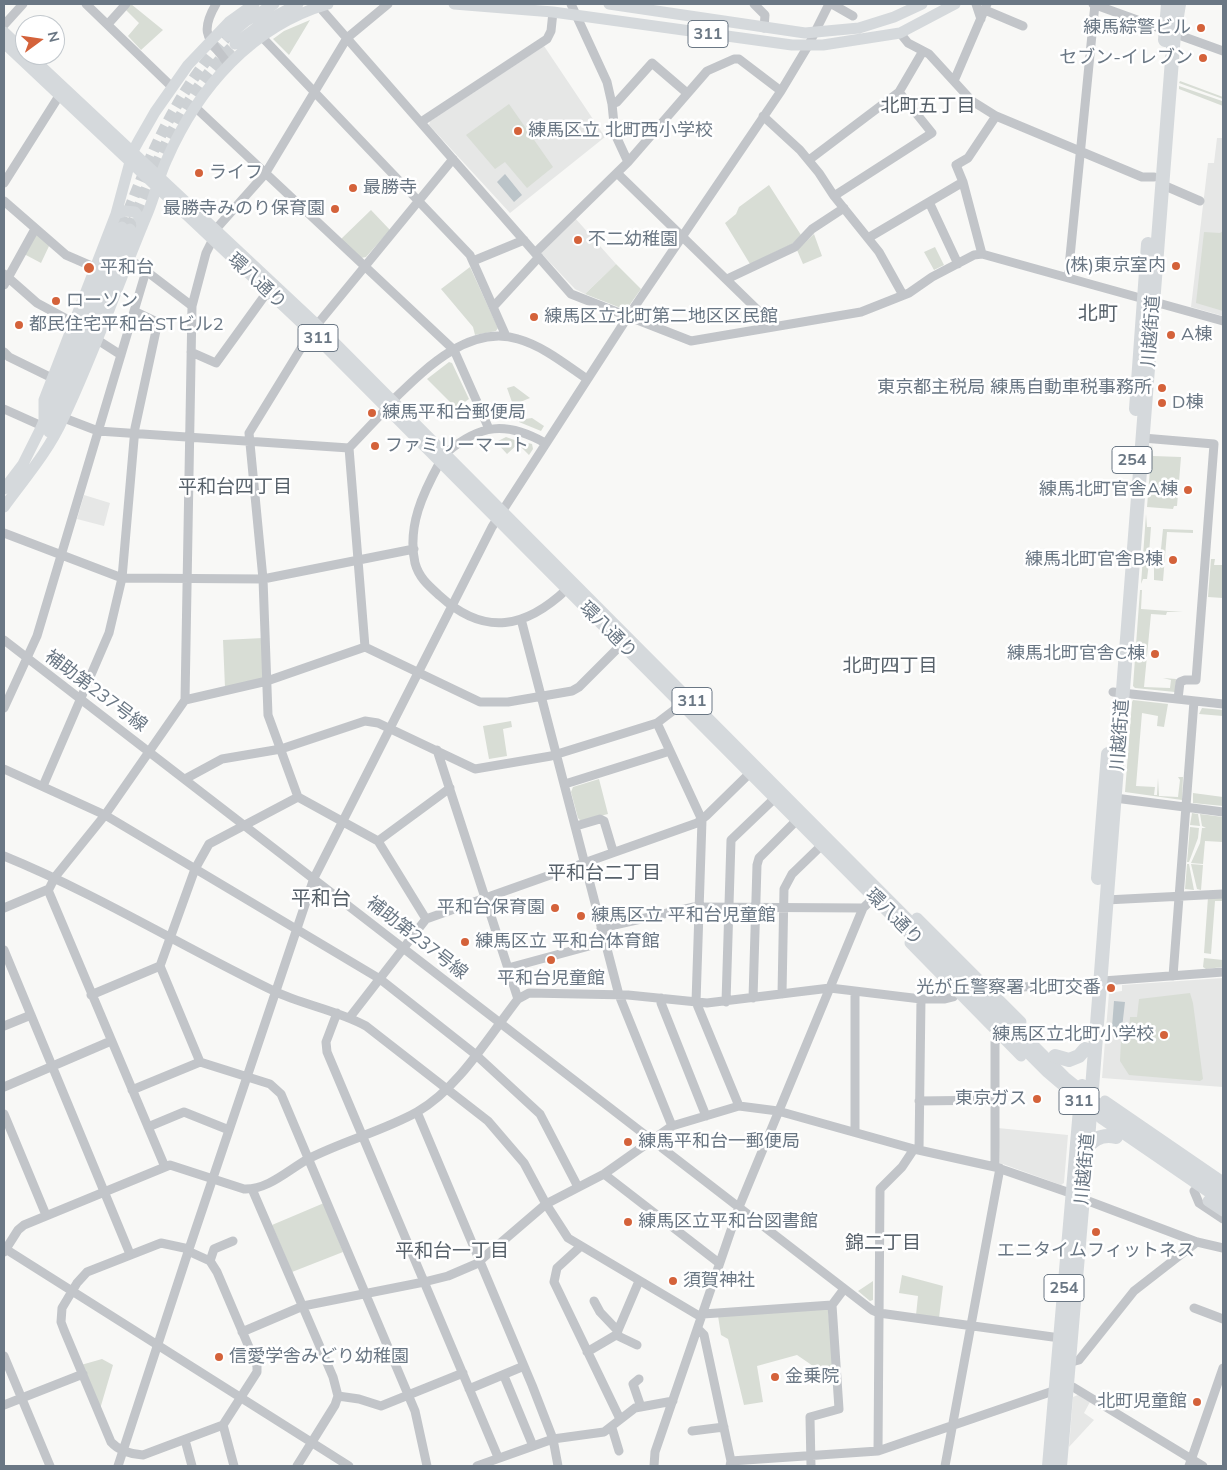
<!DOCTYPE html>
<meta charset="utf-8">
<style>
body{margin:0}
#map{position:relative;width:1227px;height:1470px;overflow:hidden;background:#f8f8f6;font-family:Mulish,sans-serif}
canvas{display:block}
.frame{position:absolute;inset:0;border:5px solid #6a7784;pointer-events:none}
.north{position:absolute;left:15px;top:15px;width:50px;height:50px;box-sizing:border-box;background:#fff;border:1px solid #c3c9ce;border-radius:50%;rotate:76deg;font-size:14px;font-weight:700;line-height:20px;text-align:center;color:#6a7784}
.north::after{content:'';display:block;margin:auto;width:18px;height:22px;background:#d4623a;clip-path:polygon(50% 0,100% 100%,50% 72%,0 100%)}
</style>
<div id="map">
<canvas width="1227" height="1470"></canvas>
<div class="frame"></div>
<div class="north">N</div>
</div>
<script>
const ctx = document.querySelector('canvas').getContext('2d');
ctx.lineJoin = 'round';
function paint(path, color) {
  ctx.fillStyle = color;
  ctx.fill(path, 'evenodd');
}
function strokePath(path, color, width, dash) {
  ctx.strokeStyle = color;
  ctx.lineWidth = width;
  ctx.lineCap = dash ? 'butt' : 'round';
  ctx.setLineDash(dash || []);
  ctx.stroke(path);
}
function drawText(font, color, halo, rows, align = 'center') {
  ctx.font = font + ' Mulish,"Noto Sans JP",sans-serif';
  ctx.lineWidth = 5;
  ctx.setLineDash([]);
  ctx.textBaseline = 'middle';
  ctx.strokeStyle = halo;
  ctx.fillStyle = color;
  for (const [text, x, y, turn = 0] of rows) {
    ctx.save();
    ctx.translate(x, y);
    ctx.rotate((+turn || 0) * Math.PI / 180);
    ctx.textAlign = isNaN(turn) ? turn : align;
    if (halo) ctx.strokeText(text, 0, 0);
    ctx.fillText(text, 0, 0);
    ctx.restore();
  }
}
const built = new Path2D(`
 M544 46 605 137 510 213 429 125 430 121Z
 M1217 138H1223V316L1191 307 1208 163H1214Z
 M575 218 616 264 585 294 575 289 542 254V250Z
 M84 495 110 503 104 526 77 519Z
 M1223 978V1087L1102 1078 1109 993 1122 991V985Z
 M998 1128 1068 1135 1064 1183 1061 1185 1000 1163Z
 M1078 1395 1090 1402 1084 1413 1094 1420 1069 1447 1073 1397Z`);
const green = new Path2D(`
 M131 4 163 30 141 50 128 36 139 23 126 10Z
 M310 20 289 55 273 39 284 31Z
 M1180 81 1223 97V99L1179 83Z
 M1179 86 1222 101 1223 106 1179 89Z
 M509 104 553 167 527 188 505 162 495 169 466 135Z
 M769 185 801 235 792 244 750 264 725 223 736 214 739 207Z
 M371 210 390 230 366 257 361 258 341 239Z
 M1223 231V311L1196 303 1204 232 1220 233Z
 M35 233 50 244 41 263 24 254Z
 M814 234 822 256 803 264 797 250Z
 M935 247 944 265 934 270 924 252Z
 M616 264 641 289 626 310 585 294Z
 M470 267 498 328 496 331 475 335 473 327 441 289Z
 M449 362 452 363 469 399 456 408 427 379Z
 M514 386 530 398 513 405 507 388Z
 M532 418 544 426 541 431 519 422V420Z
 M506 437 520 442 507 454 496 442Z
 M524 442 532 444 533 449 529 455 520 446Z
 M1152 444 1153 456 1181 457 1177 506H1174L1173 509 1147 507Z
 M1146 514 1147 527H1151L1149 554 1151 555V563H1149L1147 579H1143L1141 584Z
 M1163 529 1193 530V533L1167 532 1163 581 1154 580V560L1160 559Z
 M1211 559H1215L1214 565H1223V598L1208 597Z
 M1140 590H1142L1141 609 1183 612H1167L1166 615 1151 614 1144 687 1170 688 1171 680 1163 678 1176 679 1175 692 1135 688 1133 686Z
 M263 638 264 676 262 679 225 688 223 640Z
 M1133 700 1168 704 1164 727 1157 726 1158 716 1142 713 1136 786 1155 787 1154 795H1157L1158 778 1159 796 1178 797 1180 780 1178 777H1183L1182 800 1125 792 1132 702Z
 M1202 708 1223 710V716L1199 714Z
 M511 721 512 727 503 729 507 756 489 759 483 726Z
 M599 779 608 814 581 821 578 818 571 792 573 787Z
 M1193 793 1223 797V806L1193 803Z
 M1192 813 1198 814 1200 826 1190 825Z
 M1200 814 1223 817V842L1205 841 1203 864 1191 863 1200 843 1202 828H1206L1202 826Z
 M1190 827 1199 828 1198 838 1189 862H1187Z
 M1187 864H1189L1194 890 1185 889Z
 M1191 864 1203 865 1201 890 1197 889Z
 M1208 897H1223V901H1215L1211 954 1204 953Z
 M1204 958 1223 960V967L1206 969 1203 967Z
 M1190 993 1193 1003 1203 1079 1200 1081 1129 1075 1120 1061 1121 1041 1128 1042 1130 1017H1137L1139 999Z
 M324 1203 343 1252 292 1272 272 1225Z
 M902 1275 943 1286 939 1318 916 1315 918 1296 899 1293Z
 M873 1281V1300L870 1301 858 1291Z
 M828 1308 833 1367 816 1368 797 1355 757 1366 763 1402 744 1405 728 1339 721 1335 718 1316Z
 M102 1359 113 1365 100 1409 81 1365Z`);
const water = new Path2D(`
 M505 174 522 195 514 202 497 182Z
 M1114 1001 1125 1002 1122 1028 1112 1027Z`);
const majorTunnel = new Path2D(`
 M122 227C149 158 176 90 228 36
 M130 229C156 164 182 94 235 44`);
const minor = new Path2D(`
 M86 4 172 87
 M216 4C198 35 210 39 228 64
 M571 4 607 82 612 104 615 134 628 162
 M754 4 765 15 764 28
 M832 4 853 16
 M976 4 981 19
 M1093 4 1223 51
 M321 6 323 11 571 294 691 341 861 312 909 293 932 277 974 255 982 254 1223 321
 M985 10 1023 26
 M108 24 126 4
 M4 25 23 4
 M900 33 908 43 929 54 972 101 996 116 1142 177H1154
 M261 36 470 255 506 336
 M954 81 987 4
 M612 104 617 102 652 63 687 93
 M195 107 454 350 489 429
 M763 116 800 150 819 173 834 196 879 252 903 295
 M421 122 547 39 551 31 553 12
 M809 160 899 92 923 51
 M617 173 774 326
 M4 183 59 96
 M1163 185 1200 201
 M834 196 932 133 899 92
 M4 201 66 255 96 268
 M929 202 958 264
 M216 229 265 174 347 38 388 4
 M868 238 963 182
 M535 253 628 162 707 71 734 59H739L781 91
 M982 254 963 182 956 165 968 158 996 116
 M128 260 137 264 192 306
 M473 261 524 240
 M4 274 37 303 74 323
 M1068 277 1095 4
 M727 279 795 247 812 229 844 208
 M4 285 35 229
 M494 306 539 257
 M96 339 121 355
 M4 352 9 357 52 378
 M191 352 216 363 268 291
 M393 400C424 370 469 324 518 339 543 346 565 364 587 379
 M387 408 349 448 365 647 480 702H508L572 691 579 687 622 644
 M4 409 42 426
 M64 418 98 431 349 448
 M1143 438 1214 444 1196 680H1185L1180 682 1178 699
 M446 453C480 424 506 421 545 443
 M440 462C423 493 407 526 415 563 419 578 429 586 440 596 485 637 526 628 567 589
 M4 533 122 578 263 579 414 549
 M521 619 619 995 672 1126
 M4 640 872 1310 879 1313 1060 1338
 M1113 692 1223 704
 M185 700 267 681 365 647
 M4 708 37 636 146 271
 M657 723 702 820 696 1002 739 1106
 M437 750 518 999
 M4 769 105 815 380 979 475 1054 540 1114 578 1187
 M185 779 222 759 281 749 365 721 378 723 475 769 551 756 657 723 682 704
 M565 784 670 751
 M43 786 109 633 122 578 135 428 157 326 155 321 134 311
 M1115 798 1223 812
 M576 826 600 819 604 821 613 851
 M378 841 450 788
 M4 856C97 894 183 947 274 991 303 1005 337 1010 366 1026L488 1121 524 1163 546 1204 568 1238 701 1317
 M48 890 165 1167
 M1106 900 1223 894
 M4 908 49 889 55 877 105 815 185 700 192 306 206 253 213 239
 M426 919 378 841 298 797 268 715 263 579 249 433 311 332 453 159
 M601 928 694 907 863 908
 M4 950 130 1254
 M160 966 200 1062 270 1084 281 1094 415 1411 427 1466
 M508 968 604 942
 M1173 976 1194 701
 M993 993 1010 988 1223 972
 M782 994 784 889 792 874 822 845
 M91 995 160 966 195 869 209 844 298 797
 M661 998V1003L706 1116
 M753 998 757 865 759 858 797 820
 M726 1002 731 840 775 798
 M337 1013 326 1042 327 1052 498 1457
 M350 1017 426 919 697 823 706 816 750 773
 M4 1026 31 1015
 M4 1087 111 1041
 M132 1090 200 1062
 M919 1101 995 1100
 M417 1112 532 1385 553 1439 558 1466
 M4 1114 46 1215
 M148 1127 184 1112 229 1130
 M855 1132V993
 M919 1150 921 999
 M995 1167V1042L1000 1036
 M604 1174 719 1263
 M252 1189 333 1377 338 1396 335 1405 297 1466
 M1194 1191 1199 1203 1223 1219
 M1083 1199 1197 1242 1223 1248
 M581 1246 557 1268 554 1282 620 1419
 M4 1248 349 1466
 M188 1251 210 1261 217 1272 257 1366V1372L223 1425 143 1455C130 1454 119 1451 111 1442L64 1330 61 1322 62 1308 77 1283 87 1272 161 1243 189 1249
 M4 1252 18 1230 24 1225 170 1165 244 1189C268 1190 288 1170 308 1159 343 1141 383 1131 417 1112 458 1089 489 1036 518 999L529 993 628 995 707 1003 830 988 921 999H945L953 997 957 993
 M210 1261 214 1249 233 1241
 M594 1301 600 1312 618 1331
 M1194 1308 1223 1319
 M703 1314 832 1305
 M698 1329 704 1335 731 1461 730 1466
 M242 1332 303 1306 424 1282 448 1276 476 1264 546 1204 604 1174 672 1126 739 1106 778 1111 914 1149 995 1167 1073 1194
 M616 1335 637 1345
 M587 1352 616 1335 639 1281
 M4 1356 50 1466
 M1068 1363 1079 1360 1134 1291 1197 1242
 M504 1376 533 1446
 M639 1379 633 1384 641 1407
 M469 1389 524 1366
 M338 1396 359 1399 381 1406 463 1373
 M4 1405 83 1374
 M223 1425 234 1466
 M612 1428 619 1451
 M692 1431 724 1427
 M185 1440 192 1466
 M878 1451 880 1189 902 1167 914 1149
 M731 1461 878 1451 1056 1390 1073 1387 1203 1466
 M118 1466 189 1249 314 878 492 527 629 315 781 91 808 46 829 4
 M477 1466 553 1439 604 1432 635 1408 673 1401
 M654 1466 655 1452 739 1207 863 908 877 895
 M811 1466 810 1417 839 1409 832 1305 844 1289
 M945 1466 1000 1168
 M1189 1466 1223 1368`);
const major = new Path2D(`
 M454 4 553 12 792 45H823L900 33 955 4
 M609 4 805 33 859 28 894 17 922 4
 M4 32 25 52
 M228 36 246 21 274 4
 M4 43 311 332 1047 1072 1102 1119 1223 1202
 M235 44 264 22 298 4
 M29 55 313 321 1065 1077 1116 1118 1223 1192
 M116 214 125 211 135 212 141 220 142 227
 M44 420V400L116 214 133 151 139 140 155 112 188 65 229 22 254 4
 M49 432 130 229
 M4 489 23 464 41 428 122 227
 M4 507C25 478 48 452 63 419 95 352 119 281 148 212 155 195 159 176 167 159 198 88 252 26 328 4
 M917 918 1021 1022
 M910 943 1021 1056
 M1105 1101 1223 1182
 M1208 1201 1223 1211`);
const highway = new Path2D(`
 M1165 40 1168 4
 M1136 409 1148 244
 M1098 878 1108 754
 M1055 1056 1069 1060 1079 1056 1085 1049
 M1087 1148C1094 1138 1104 1134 1116 1137
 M1049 1466 1082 1086
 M1060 1466 1089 1127 1174 34 1179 4`);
const markers = [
 [1201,28,5,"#d4623a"],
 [1203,58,5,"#d4623a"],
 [518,131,5,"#d4623a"],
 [199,173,5,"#d4623a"],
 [353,188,5,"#d4623a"],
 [335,209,5,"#d4623a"],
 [578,240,5,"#d4623a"],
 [1176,266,5,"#d4623a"],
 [89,268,6,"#d4623a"],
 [56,301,5,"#d4623a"],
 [534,317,5,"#d4623a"],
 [19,325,5,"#d4623a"],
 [1171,335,5,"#d4623a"],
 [1162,388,5,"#d4623a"],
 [1162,403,5,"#d4623a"],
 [372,413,5,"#d4623a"],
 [375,446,5,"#d4623a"],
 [1188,490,5,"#d4623a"],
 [1173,560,5,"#d4623a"],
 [1155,654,5,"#d4623a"],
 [555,908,5,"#d4623a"],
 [581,916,5,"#d4623a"],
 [465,942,5,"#d4623a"],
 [551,960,5,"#d4623a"],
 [1111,988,5,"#d4623a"],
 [1164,1035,5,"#d4623a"],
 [1037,1099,5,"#d4623a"],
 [628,1142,5,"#d4623a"],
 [628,1222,5,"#d4623a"],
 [1096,1232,5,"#d4623a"],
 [673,1281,5,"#d4623a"],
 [219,1357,5,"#d4623a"],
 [775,1377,5,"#d4623a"],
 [1197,1402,5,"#d4623a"]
];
const shields = [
 [708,34,40],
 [318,338,40],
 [1132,460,40],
 [692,701,40],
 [1079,1101,40],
 [1064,1288,40]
];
const shieldNames = [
 ["311",708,34],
 ["311",318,338],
 ["254",1132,460],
 ["311",692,701],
 ["311",1079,1101],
 ["254",1064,1288]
];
const poiNames = [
 ["練馬綜警ビル",1191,28,"right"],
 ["セブン-イレブン",1193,58,"right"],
 ["練馬区立 北町西小学校",528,131],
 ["ライフ",209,173],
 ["最勝寺",363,188],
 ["最勝寺みのり保育園",325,209,"right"],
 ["不二幼稚園",588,240],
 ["(株)東京室内",1166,266,"right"],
 ["平和台",100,268],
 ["ローソン",66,301],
 ["練馬区立北町第二地区区民館",544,317],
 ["都民住宅平和台STビル2",29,325],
 ["A棟",1181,335],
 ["東京都主税局 練馬自動車税事務所",1152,388,"right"],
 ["D棟",1172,403],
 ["練馬平和台郵便局",382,413],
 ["ファミリーマート",385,446],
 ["練馬北町官舎A棟",1178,490,"right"],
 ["練馬北町官舎B棟",1163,560,"right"],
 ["練馬北町官舎C棟",1145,654,"right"],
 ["平和台保育園",545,908,"right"],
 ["練馬区立 平和台児童館",591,916],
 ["練馬区立 平和台体育館",475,942],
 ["平和台児童館",551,979,"center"],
 ["光が丘警察署 北町交番",1101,988,"right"],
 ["練馬区立北町小学校",1154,1035,"right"],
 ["東京ガス",1027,1099,"right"],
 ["練馬平和台一郵便局",638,1142],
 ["練馬区立平和台図書館",638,1222],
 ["エニタイムフィットネス",1096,1251,"center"],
 ["須賀神社",683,1281],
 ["信愛学舎みどり幼稚園",229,1357],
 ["金乗院",785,1377],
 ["北町児童館",1187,1402,"right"]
];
const streetNames = [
 ["環八通り",257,281,43],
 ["川越街道",1151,331,-86],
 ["環八通り",608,630,45],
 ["補助第237号線",96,691,37],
 ["川越街道",1120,735,-86],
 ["環八通り",894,917,45],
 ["補助第237号線",417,938,38],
 ["川越街道",1085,1169,-85]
];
const neighbourhoodNames = [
 ["北町五丁目",928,106],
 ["平和台四丁目",235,487],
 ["北町四丁目",890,666],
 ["平和台二丁目",604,873],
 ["錦二丁目",883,1243],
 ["平和台一丁目",452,1251]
];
const quarterNames = [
 ["北町",1098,314],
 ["平和台",321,899]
];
paint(built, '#e6e7e6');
paint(green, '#d8ddd5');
paint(water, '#bbc4c9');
strokePath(majorTunnel, '#cdd1d4', 11, [11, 5.5]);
strokePath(minor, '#c2c5c9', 9);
strokePath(major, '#d5d9dc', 11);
strokePath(highway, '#d5d9dc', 14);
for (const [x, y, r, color] of markers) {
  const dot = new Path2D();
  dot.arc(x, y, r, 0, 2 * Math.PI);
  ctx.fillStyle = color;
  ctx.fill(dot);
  strokePath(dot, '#fff', 2);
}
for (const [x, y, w] of shields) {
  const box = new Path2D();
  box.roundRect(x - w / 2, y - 13.5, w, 27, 4);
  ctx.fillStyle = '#fff';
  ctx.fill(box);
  strokePath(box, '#6a7784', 1);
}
drawText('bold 16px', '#6a7784', null, shieldNames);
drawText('18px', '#6a7784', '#fff', poiNames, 'left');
drawText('18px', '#6a7784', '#fff', streetNames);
drawText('19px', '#57616a', '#fff', neighbourhoodNames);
drawText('20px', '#57616a', '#fff', quarterNames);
</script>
